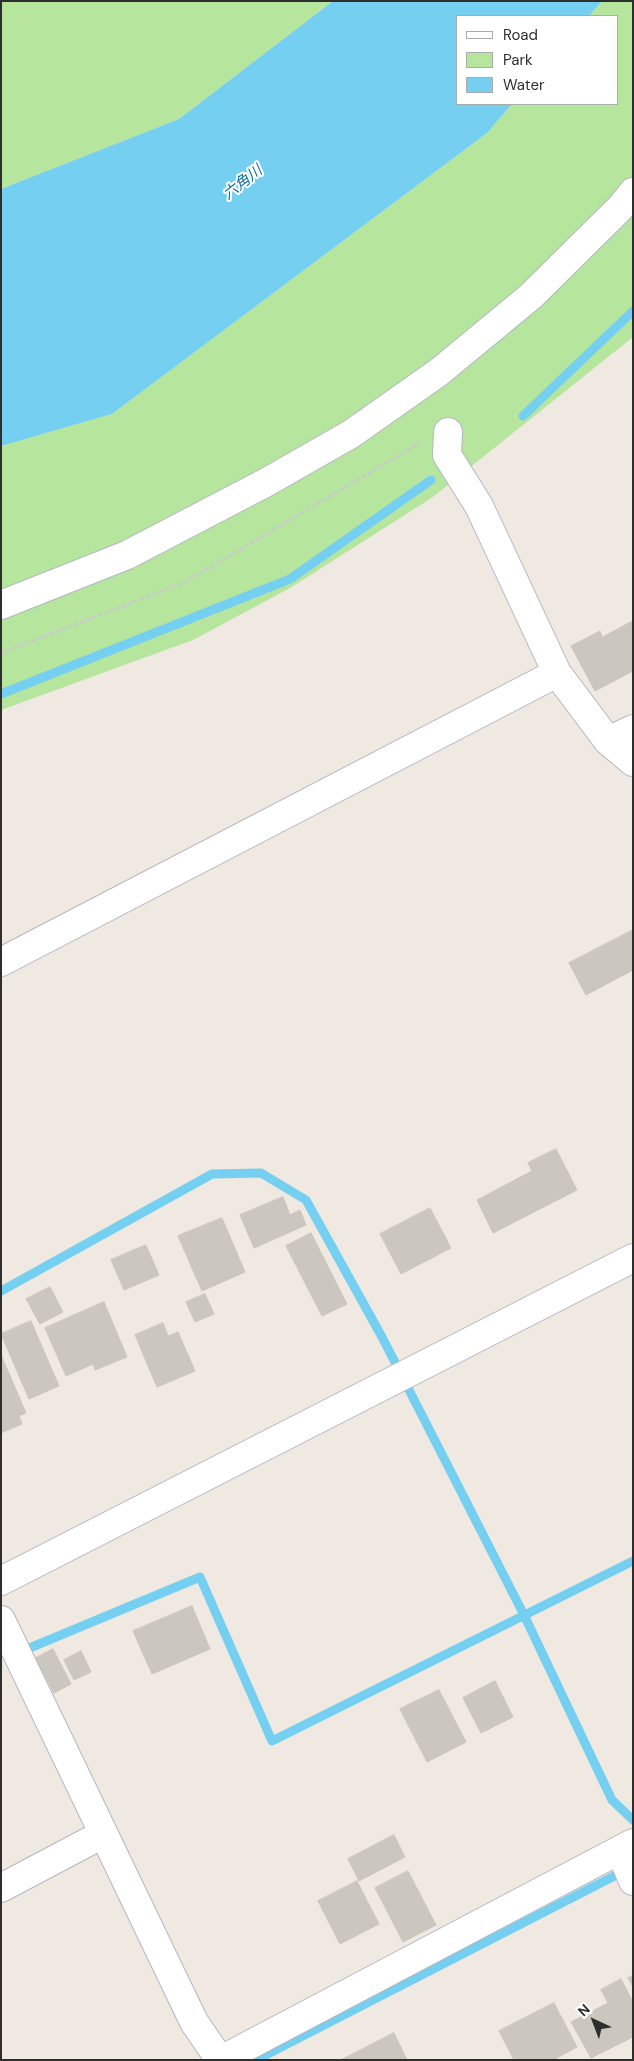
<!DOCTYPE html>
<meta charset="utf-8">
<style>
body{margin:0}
#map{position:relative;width:634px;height:2061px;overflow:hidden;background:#efe9e1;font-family:"DM Sans",sans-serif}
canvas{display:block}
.frame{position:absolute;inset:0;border:2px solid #2e2e2e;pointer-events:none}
.legend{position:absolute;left:456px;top:15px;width:162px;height:90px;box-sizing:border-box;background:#fff;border:1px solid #ababab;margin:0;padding:6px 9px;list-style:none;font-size:15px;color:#2e2e2e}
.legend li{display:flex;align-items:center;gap:10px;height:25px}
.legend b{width:25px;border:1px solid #ababab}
.north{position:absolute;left:569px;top:1996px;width:50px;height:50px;-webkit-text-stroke:4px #fff;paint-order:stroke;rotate:317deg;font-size:14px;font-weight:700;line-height:20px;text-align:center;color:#2e2e2e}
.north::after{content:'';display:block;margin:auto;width:18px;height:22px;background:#2e2e2e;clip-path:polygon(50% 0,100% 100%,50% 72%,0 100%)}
</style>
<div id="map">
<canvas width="634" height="2061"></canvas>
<div class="frame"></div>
<ul class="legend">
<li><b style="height:6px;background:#fff"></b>Road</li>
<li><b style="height:14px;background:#b6e59e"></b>Park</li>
<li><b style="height:14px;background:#75cff0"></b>Water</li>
</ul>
<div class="north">N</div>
</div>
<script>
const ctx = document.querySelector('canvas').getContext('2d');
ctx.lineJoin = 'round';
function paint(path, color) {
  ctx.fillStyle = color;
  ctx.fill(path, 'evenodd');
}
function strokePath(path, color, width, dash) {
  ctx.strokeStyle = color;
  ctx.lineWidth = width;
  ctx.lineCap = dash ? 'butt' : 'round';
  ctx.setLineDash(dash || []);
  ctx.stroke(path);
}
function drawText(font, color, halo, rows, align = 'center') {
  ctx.font = font + ' "DM Sans","Noto Sans JP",sans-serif';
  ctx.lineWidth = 4;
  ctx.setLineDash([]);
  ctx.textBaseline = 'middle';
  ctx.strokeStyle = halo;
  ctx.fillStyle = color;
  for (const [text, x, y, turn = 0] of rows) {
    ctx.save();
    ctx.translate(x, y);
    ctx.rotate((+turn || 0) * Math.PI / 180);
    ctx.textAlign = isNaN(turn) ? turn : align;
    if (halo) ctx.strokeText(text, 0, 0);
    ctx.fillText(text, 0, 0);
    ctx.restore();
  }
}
const green = new Path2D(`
 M1 1H333L179 119 1 189Z
 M602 1H633V337L433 497 290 588 193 640 1 710V446L112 414 487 133 512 104H618V16H589Z`);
const water = new Path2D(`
 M333 1H602L589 16H458V104H512L487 133 112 414 1 446V189L179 119Z`);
const stream = new Path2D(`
 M523 416 633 311
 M1 694 290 579 431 480
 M1 1291 212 1174 261 1173 306 1200 382 1337 524 1615 612 1800 633 1820
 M32 1647 200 1577 272 1741 633 1561
 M256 2060 626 1870`);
const building = new Path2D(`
 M633 621V671L595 691 571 646 600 631 602 637Z
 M633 930V970L586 995 569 963Z
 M556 1149 577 1190 493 1233 477 1200 532 1171 528 1163Z
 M283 1197 290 1215 300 1210 306 1225 254 1248 240 1215Z
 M430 1208 451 1248 401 1274 380 1234Z
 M222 1218 245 1272 202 1291 178 1236Z
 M311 1233 347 1304 322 1316 286 1246Z
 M146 1245 159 1275 124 1290 111 1260Z
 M50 1287 63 1312 40 1324 26 1299Z
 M205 1294 214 1314 195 1322 186 1302Z
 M104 1302 127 1357 95 1370 93 1364 66 1376 45 1328Z
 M31 1321 59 1386 29 1399 1 1334Z
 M163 1323 168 1336 178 1332 195 1371 157 1387 135 1335Z
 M1 1355 26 1413 19 1416 22 1424 1 1433Z
 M192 1606 210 1649 152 1674 133 1631Z
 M53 1649 71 1684 54 1693 36 1658Z
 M81 1651 91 1672 74 1680 64 1660Z
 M495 1681 513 1717 481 1733 463 1698Z
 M439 1690 466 1742 427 1762 400 1709Z
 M394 1835 405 1857 359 1881 348 1859Z
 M408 1871 436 1925 403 1942 375 1888Z
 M357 1881 379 1924 340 1944 318 1901Z
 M633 1976V1987L628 1978Z
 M621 1979 633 2002V2037L591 2058 571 2022 608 2003 601 1990Z
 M554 2003 577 2047 553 2060H514L499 2031Z
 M394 2033 407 2060H341Z`);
const path = new Path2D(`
 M1 653 185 582 420 443`);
const minor = new Path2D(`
 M448 432 447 455 479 506 557 673 608 741 633 762
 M1 605 127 555 265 483 351 434 439 372 531 296 620 208 633 192
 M608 741 633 729
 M1 962 557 673
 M1 1581 633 1258
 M1 1620 194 2022 220 2060
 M620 1850 633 1881
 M1 1888 103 1834
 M221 2060 633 1843`);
const waterNames = [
 ["六角川",243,183,-38]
];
paint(green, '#b6e59e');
paint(water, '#75cff0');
strokePath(stream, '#75cff0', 9);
paint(building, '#cbc7bf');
strokePath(building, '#cbc5ba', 1);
strokePath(minor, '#b4b7c1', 30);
strokePath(path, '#c9c9c9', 3, [4, 2.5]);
strokePath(minor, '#fff', 28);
drawText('italic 15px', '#0d6fa3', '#fff', waterNames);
</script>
